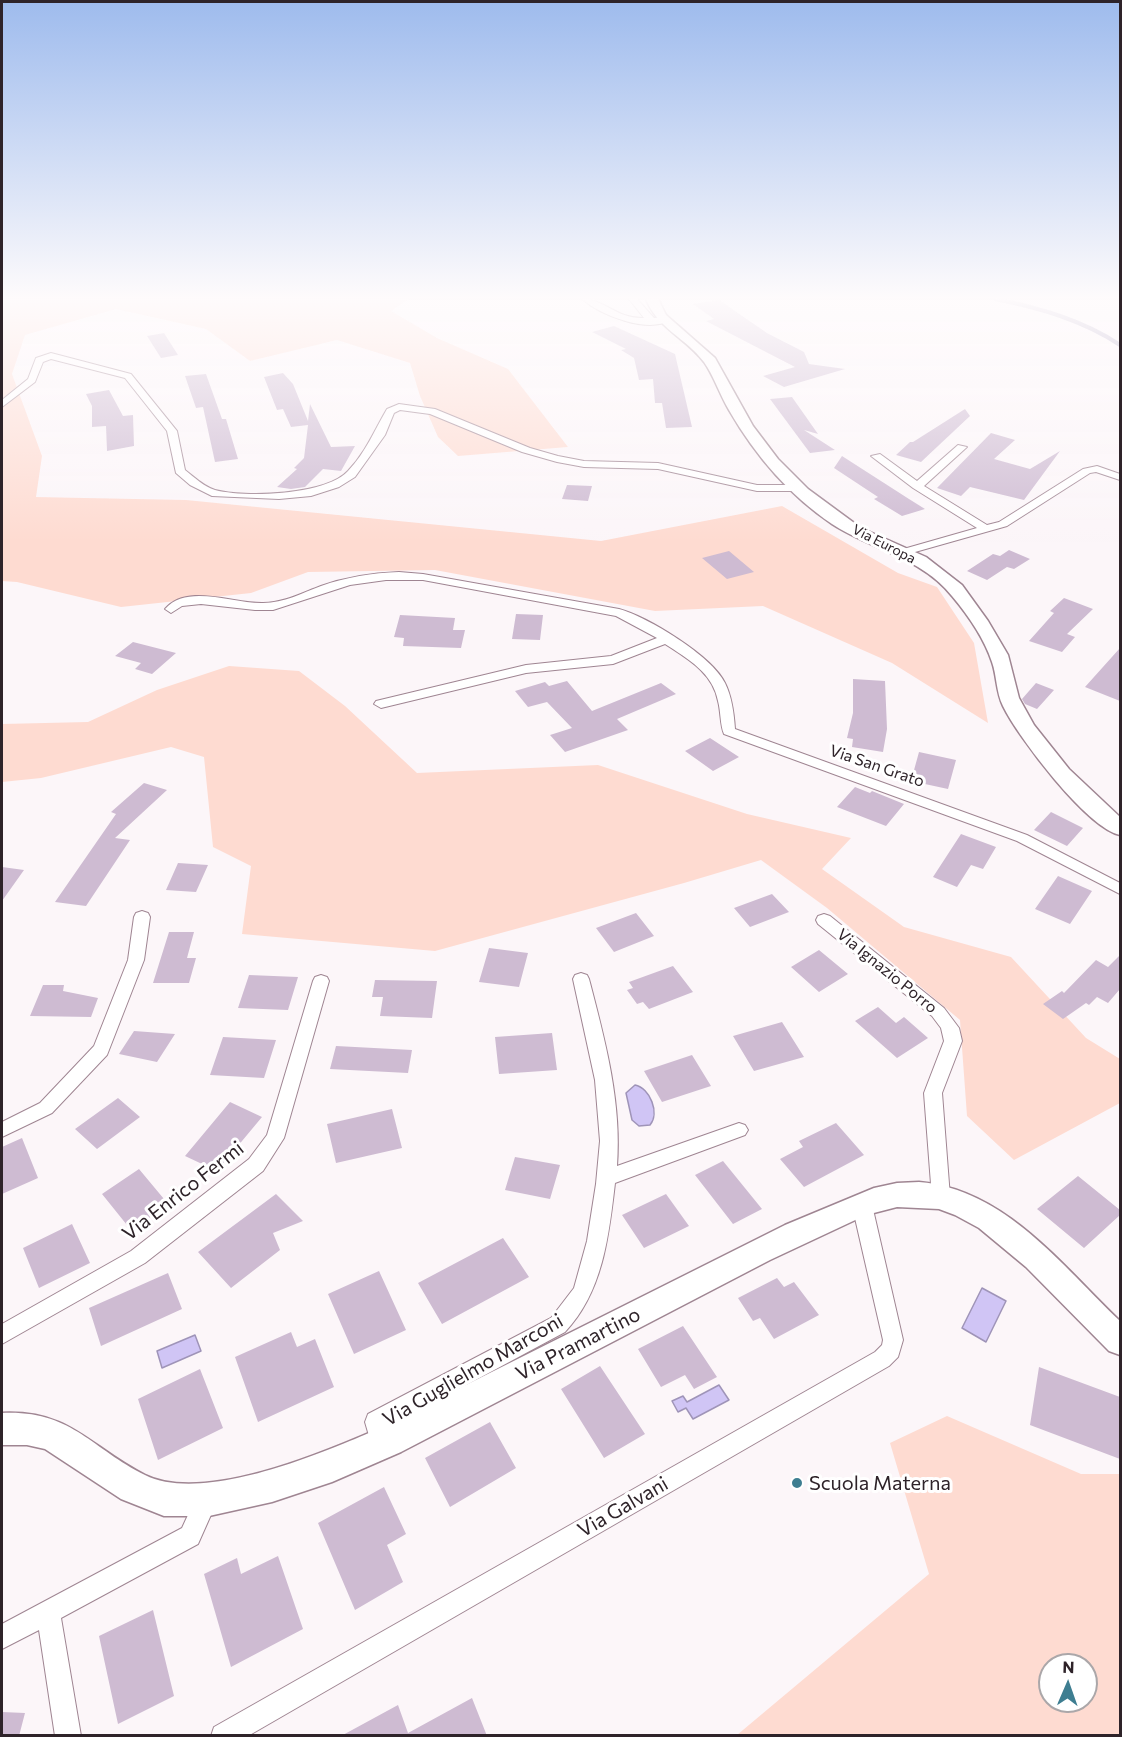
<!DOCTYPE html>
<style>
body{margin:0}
#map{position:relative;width:1122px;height:1737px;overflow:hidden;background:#fcf6f9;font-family:Commissioner,sans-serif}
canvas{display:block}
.frame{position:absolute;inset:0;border:3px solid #2e2329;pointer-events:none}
.north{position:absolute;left:1038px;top:1653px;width:60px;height:60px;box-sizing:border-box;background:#fff;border:2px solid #aba7a9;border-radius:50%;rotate:2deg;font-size:16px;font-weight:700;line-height:24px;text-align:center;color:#2e2329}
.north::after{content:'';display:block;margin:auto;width:21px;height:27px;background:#3e7e91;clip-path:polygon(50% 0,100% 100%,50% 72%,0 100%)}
</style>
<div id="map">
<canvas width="1122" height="1737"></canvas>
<div class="frame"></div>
<div class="north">N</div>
</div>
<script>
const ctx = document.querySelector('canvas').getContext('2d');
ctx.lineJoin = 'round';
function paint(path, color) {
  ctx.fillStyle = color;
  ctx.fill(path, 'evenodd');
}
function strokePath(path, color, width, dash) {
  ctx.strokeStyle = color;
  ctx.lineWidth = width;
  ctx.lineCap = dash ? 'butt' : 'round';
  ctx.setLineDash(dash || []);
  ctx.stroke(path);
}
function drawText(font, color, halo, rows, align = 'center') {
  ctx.font = font + ' Commissioner,sans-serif';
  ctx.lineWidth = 6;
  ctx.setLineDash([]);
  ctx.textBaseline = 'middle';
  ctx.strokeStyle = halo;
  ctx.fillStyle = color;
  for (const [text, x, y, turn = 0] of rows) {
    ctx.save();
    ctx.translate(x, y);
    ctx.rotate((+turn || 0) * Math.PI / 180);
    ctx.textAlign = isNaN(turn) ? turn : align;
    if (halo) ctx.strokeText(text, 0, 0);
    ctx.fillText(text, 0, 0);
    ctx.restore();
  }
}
const green = new Path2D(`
 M2 299H408L391 311 437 338 508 369 568 447 458 456 438 437 420 396 410 363 337 340 250 361 206 329 116 309 25 335 12 374 42 456 36 497 186 500 601 541 782 506 898 573 937 587 974 643 988 723 892 663 763 606 655 611 435 570 308 572 251 593 121 607 17 582 2 581Z
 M229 666 299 671 345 706 417 773 598 765 747 814 851 838 822 869 904 927 1011 957 1086 1038 1120 1059V1103L1014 1160 967 1116 960 1020 827 908 761 860 684 883 435 951 242 934 251 866 213 847 204 757 171 747 41 778 2 782V724L88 722 157 690Z
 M947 1416 1081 1474H1120V1735H737L929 1574 890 1443ZM1050 1665H1086V1701H1050Z`);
const water = new Path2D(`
 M635 1085C650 1088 660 1113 650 1125L639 1126 632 1120 626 1093Z
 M982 1288 1006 1301 986 1342 962 1328Z
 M195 1335 201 1351 162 1368 157 1351Z
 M719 1385 729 1400 693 1419 686 1408 678 1412 672 1401 683 1396 687 1402Z`);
const stream = new Path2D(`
 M996 299C1039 308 1083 320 1120 345`);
const building = new Path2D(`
 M719 300 767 333 804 352 809 364 845 369 784 387 763 376 795 367 706 321 714 319 693 304Z
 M614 326 675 354 692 427 666 428 662 403H655L653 379 639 380 634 358 621 350 626 349 592 332Z
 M164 333 178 355 161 358 147 336Z
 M283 373 293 384 308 421 310 404 331 447 355 446 341 471 323 469 305 487 291 489 277 487 297 469 294 468 304 458 308 425 291 427 283 409 277 410 264 377Z
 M206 374 222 419H226L238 459 215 462 203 407 196 408 185 376Z
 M109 390 123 416 133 415 134 446 107 451 106 426 92 427V406L86 394Z
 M792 397 818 434 804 430 835 450 810 453 770 399Z
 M965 409 970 416 921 462 896 455 910 442H913Z
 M991 433 1015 440 994 459 1030 469 1060 451 1024 500 970 487 961 496 937 488Z
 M842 456 909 499 925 509 902 516 874 499 878 497 834 468Z
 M567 485 592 486 588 501 562 499Z
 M1009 550 1030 559 1014 569 1007 567 987 580 967 571 993 554 1000 556Z
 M729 551 754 572 727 579 702 558Z
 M1064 598 1093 609 1067 634 1075 637 1062 652 1029 641 1054 613 1050 611Z
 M516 614 543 615 540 640 512 639Z
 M400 615 455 618 453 630H465L461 648 403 646 404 638 394 637Z
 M133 642 176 653 152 674 135 669 141 663 115 656Z
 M1120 648V701L1085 687Z
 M853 679 885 681 887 729 883 752 852 747 853 739 847 738 853 713Z
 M567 681 592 711 661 683 676 694 617 719 628 730 565 752 550 735 572 728 547 702 528 707 515 691 545 682 549 686Z
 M1036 683 1054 690 1037 709 1025 704 1022 699Z
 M710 738 739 757 713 771 685 751Z
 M919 752 956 760 948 789 911 781Z
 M144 783 167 790 115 838 130 840 86 906 55 902 116 814 111 812Z
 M855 787 870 793 872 791 904 804 886 826 837 807Z
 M1051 812 1083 828 1067 846 1034 830Z
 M961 834 996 847 983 869 971 865 957 887 933 877Z
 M178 863 208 865 196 892 166 890Z
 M2 867 24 870 2 901Z
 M1058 876 1092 891 1070 924 1035 909Z
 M772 894 789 912 750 927 734 908Z
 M636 913 654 936 614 952 596 928Z
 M169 932H194L187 958H196L189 983H153Z
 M489 948 528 953 519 987 479 982Z
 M819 950 848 974 819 992 791 967Z
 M1120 955V989L1108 1003 1097 997 1089 1005 1086 1003 1063 1019 1043 1004 1062 991 1064 993 1096 960 1108 967Z
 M673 966 693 992 649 1009 643 1002 637 1004 627 990 633 988 629 982Z
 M249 975 298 977 288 1010 238 1008Z
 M375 980 437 981 432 1018 380 1016 383 997H372Z
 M43 985H64L63 991 98 998 91 1017 30 1016Z
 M878 1007 896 1023 904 1017 928 1038 897 1058 855 1021Z
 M782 1022 804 1057 754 1071 733 1036Z
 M134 1031 175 1034 157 1062 119 1054Z
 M552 1033 557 1070 499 1074 495 1037Z
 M223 1037 276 1040 264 1078 210 1075Z
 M336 1046 412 1050 408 1073 330 1069Z
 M692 1055 711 1086 662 1102 644 1071Z
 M118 1098 140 1117 97 1149 75 1129Z
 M230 1102 262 1117 217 1171 185 1156Z
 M392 1109 402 1148 336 1163 327 1124Z
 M836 1123 864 1155 804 1187 780 1159 803 1147 799 1141Z
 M22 1138 38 1178 2 1194V1147Z
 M515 1157 560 1165 550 1199 505 1190Z
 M723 1161 762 1209 733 1224 695 1175Z
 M139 1169 169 1205 131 1230 102 1194Z
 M1078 1176 1120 1210V1215L1084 1248 1037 1209Z
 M276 1194 303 1221 273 1233 280 1250 231 1288 198 1252Z
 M666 1194 689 1226 644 1248 622 1215Z
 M72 1224 90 1263 39 1288 23 1248Z
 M503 1238 529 1277 442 1324 418 1283Z
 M379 1271 406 1330 354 1354 328 1294Z
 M168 1273 182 1309 101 1346 89 1308Z
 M777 1278 784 1287 794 1282 819 1315 774 1339 760 1318 753 1321 738 1298Z
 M683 1326 717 1377 694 1389 685 1375 661 1387 638 1349Z
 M291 1332 297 1347 315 1339 334 1387 258 1422 235 1357Z
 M600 1366 645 1434 604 1458 561 1389Z
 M1039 1367 1120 1397V1459L1030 1425Z
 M200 1369 223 1428 158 1460 138 1399Z
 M490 1422 516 1468 450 1507 425 1458Z
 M384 1487 406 1534 387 1545 403 1582 355 1610 318 1523Z
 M278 1556 303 1629 231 1667 204 1574 237 1558 241 1574Z
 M153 1610 174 1696 118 1724 99 1636Z
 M472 1698 487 1736H341L398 1705 408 1733Z
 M2 1712 25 1713 19 1736H2Z`);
const street = new Path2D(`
 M582 299C603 298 616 319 644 318L629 299H637L654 318 666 317 670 320C648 334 600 315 582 299Z
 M51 353 131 374 177 431 185 470C194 477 204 487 215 490 245 498 326 495 348 471 366 452 374 431 387 409L399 404 435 409 530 448 558 456 584 461 658 463 757 485H797L802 488 797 491H757L658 469 584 467 557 462 522 452 430 414 400 410 394 413 385 435 355 477 339 487 311 496 279 499 212 496 190 485 176 473 167 431 125 378 51 359 43 362 35 382 2 407V400L28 379 36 358Z
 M958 445 967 447 924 486 987 525 999 522 1083 469 1097 466 1120 474V480L1096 472 1090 473 1007 526 908 554H900V550L977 528 913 488 871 456 880 454 917 481Z
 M399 572 423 574 619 609C648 617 712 656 725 683 732 697 734 714 735 729L1027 835 1120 883V894L1017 841 724 734C720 725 721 712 718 701 713 673 688 659 665 644L613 664 526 673 381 708 374 704 376 701 526 665 611 656 657 638 616 616 423 580H386L350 585 273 610H255L201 604 182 606 171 613 165 609C187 583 234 604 263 603 284 603 302 593 321 586 346 577 372 573 399 572Z
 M142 911 148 913 150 917 144 960 107 1055 52 1113 2 1137V1122L40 1103 94 1046 128 960 134 917 136 913Z
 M824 914 830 916 944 1008 959 1028 962 1041 942 1093 950 1197 948 1203 941 1205 934 1203 932 1197 924 1093 944 1041 941 1028 932 1016 818 924 816 920 818 916Z
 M581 973 587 975 589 979C605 1040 622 1103 617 1166L739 1123 745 1125 748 1130 745 1135 615 1183C609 1235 603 1292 565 1332L388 1427 393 1445 390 1453 382 1456 374 1453 365 1422 368 1414 551 1318 574 1288 587 1241 596 1184 600 1141 595 1080 573 979 575 975Z
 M321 975 327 977 329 981 284 1138 263 1171 145 1263 2 1344V1324L131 1251 249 1159 267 1135 313 981 315 977Z
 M862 1197 869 1199 872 1205 903 1340 898 1357 889 1366 248 1736H211L214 1727 875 1352 882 1345 883 1340 852 1205 855 1199Z
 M207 1488 215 1491 218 1499 198 1544 61 1618 81 1736H55L39 1630 2 1649V1624L182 1528 199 1491Z`);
const secondary = new Path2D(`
 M646 299H658L666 315 715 358 753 426 778 459 808 489 861 528 926 557 962 585 988 621 1008 655 1019 698 1034 725 1069 769 1120 817V835C1087 828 1018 737 1003 706 996 692 997 676 992 662 984 638 968 615 952 596 921 557 872 550 832 524 789 495 755 455 729 410 720 395 714 376 704 362 686 338 657 328 646 299Z
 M919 1182C1005 1189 1062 1266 1120 1321V1355L1109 1351 1026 1267 979 1228 955 1215 939 1209 897 1207 866 1215 770 1260 401 1452 332 1482 272 1502 209 1516H164L121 1499 45 1449 27 1445H2V1413C72 1410 90 1448 145 1475 203 1504 323 1453 378 1429L785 1225 874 1188 897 1183Z`);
const markers = [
 [797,1483,6,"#3e7e91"]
];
const farStreetnames = [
 ["Via Europa",884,544,27]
];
const streetNames = [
 ["Via San Grato",877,766,19],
 ["Via Ignazio Porro",887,971,39]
];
const nearStreetnames = [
 ["Via Enrico Fermi",183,1191,-38],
 ["Via Pramartino",578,1344,-27],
 ["Via Guglielmo Marconi",473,1370,-30],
 ["Via Galvani",623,1507,-30]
];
const nearPoinames = [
 ["Scuola Materna",809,1483]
];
paint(green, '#fedbd1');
paint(water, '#d0c5f5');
strokePath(water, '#9f94b8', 1.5);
strokePath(stream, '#9f94b8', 4);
paint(building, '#cebbd2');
strokePath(street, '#9f8592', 2);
strokePath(secondary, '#9f8592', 3);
paint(street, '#fff');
paint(secondary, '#fff');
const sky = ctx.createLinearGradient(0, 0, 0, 542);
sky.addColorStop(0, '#9ebbed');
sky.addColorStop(0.55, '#fefbfc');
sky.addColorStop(1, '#fefbfc00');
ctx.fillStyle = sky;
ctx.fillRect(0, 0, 1122, 542);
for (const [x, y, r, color] of markers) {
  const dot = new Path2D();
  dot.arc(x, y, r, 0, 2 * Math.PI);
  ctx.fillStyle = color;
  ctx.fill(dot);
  strokePath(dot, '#fff', 2);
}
drawText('14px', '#2e2329', '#fff', farStreetnames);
drawText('16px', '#2e2329', '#fff', streetNames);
drawText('20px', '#2e2329', '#fff', nearStreetnames);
drawText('20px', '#2e2329', '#fff', nearPoinames, 'left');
</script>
